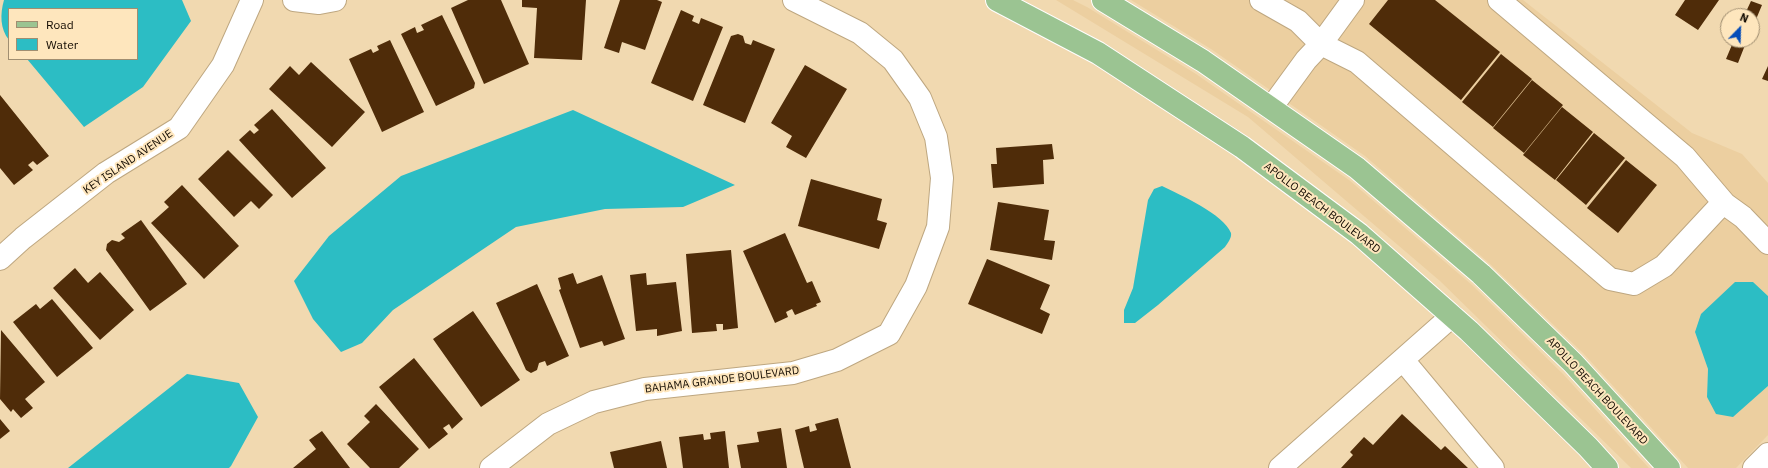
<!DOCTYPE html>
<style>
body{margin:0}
#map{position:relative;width:1768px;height:468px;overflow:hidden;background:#f1d9b0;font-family:"IBM Plex Sans",sans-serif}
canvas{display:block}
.legend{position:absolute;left:8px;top:8px;width:130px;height:52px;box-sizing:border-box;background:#fee6bd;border:1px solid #a08e71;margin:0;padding:5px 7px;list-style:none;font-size:12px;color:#120a00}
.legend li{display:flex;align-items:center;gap:8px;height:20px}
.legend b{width:20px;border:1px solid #a08e71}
.north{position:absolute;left:1720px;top:8px;width:40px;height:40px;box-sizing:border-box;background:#fee6bd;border:1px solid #a08e71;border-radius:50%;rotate:23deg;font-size:11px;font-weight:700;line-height:16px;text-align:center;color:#120a00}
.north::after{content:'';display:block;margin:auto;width:14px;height:18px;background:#064db8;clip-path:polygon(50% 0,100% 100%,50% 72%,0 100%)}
</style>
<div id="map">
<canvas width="1768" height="468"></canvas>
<ul class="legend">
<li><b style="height:5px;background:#9bc492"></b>Road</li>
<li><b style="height:11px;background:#2cbdc4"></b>Water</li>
</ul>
<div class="north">N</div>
</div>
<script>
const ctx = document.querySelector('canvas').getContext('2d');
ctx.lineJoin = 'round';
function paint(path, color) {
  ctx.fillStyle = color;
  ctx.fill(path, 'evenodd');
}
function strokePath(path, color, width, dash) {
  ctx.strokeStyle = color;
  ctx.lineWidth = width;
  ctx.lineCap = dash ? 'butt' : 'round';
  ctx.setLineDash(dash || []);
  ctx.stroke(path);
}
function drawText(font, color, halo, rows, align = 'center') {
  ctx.font = font + ' "IBM Plex Sans",sans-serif';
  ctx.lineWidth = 4;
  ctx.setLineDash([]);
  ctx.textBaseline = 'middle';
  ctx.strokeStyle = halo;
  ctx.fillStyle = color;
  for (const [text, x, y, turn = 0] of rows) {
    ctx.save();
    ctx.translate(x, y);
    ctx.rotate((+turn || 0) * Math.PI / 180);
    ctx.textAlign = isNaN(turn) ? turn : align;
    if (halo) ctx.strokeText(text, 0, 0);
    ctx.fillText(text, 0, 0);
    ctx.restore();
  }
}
const built = new Path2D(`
 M1056 0H1073L1087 7 1196 74 1349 180 1472 285 1563 374 1649 468H1631L1440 281 1248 117Z
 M1131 0H1523L1692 133 1742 154 1768 183V296L1753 282 1695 332 1708 369 1707 397 1733 417 1768 386V435L1736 468H1688L1583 353 1489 263 1365 156 1211 49Z`);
const water = new Path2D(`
 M4 0H182L191 21 143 87 84 127 27 59H137V9H9V40C0 29 0 14 4 0Z
 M573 110 735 185 683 207 605 209 516 227 393 310 362 343 341 352 313 319 294 281 329 236 401 176Z
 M1162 186C1180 195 1224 214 1231 233 1232 238 1227 244 1225 247L1158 305 1135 323H1124V310L1133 288 1148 200 1154 189Z
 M1735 282H1753L1768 296V386L1733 417 1716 414 1707 397 1708 369 1695 332 1701 314Z
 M187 374 239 383 258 417 231 466 229 468H68Z`);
const building = new Path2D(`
 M468 0H501L529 64 484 84 451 8Z
 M522 0H586L582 60 534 58 537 8 522 7Z
 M620 0H657L662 2 645 50 622 42 619 53 604 48Z
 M1388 0H1435L1500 52 1461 100 1369 24Z
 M1685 0H1719L1698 30 1675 15Z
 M1751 1 1762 5 1752 29V16H1744Z
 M681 10 694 16 692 21 699 24 701 18 723 27 693 101 651 83Z
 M442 15 475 83 474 88 436 106 401 34 415 27 417 33 424 30 421 25Z
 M738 34 743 36 745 43 751 45 753 40 775 49 745 123 703 105 731 36Z
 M390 40 424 112 382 132 349 59 371 49 373 53 379 50 377 46Z
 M1734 40H1747L1738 63 1726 59Z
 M1501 54 1532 79 1493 127 1462 102Z
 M311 62 365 112 332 147 269 89 290 66 299 75Z
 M805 65 847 89 806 158 786 147 792 136 771 123Z
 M1768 66V81L1762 79Z
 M1532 80 1563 105 1524 153 1493 128Z
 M0 95 49 156 37 165 33 161 28 165 33 170 14 185 0 168Z
 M1562 107 1593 132 1555 180 1523 155Z
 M272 109 326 168 292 198 239 140 250 130 254 134 259 130 254 125Z
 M1594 133 1625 158 1586 205 1556 180Z
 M1052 144 1054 159 1043 160 1044 184 993 188 991 164H997L996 148Z
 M228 150 273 195 259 209 251 201 234 217 198 179Z
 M1626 160 1657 185 1618 233 1587 208Z
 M811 179 882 199 877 220 887 223 879 249 798 226Z
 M182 185 239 246 204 279 151 223 169 207 164 202Z
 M998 202 1049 210 1044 240 1055 241 1052 260 990 250Z
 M141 220 187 284 150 311 106 250 107 244 112 240 119 242 125 238 121 234Z
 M785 233 807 283 812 281 821 302 816 304 817 306 795 315 792 309 786 312 788 317 775 323 743 251Z
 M731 250 738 328 723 330V324H716L717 331 692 333 686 254Z
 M987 259 1050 285 1040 309 1050 314 1042 334 968 304Z
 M75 268 88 283 100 272 134 310 100 340 53 288Z
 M573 273 577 284 602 275 625 339 604 346 602 341 580 348 559 290 561 289 558 278Z
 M646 273 647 285 676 282 682 331 657 336V329L636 331 630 275Z
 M537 284 569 356 547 366 545 361 539 363 537 370 531 373 526 370 496 303Z
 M52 299 93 348 57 377 13 322 36 304 40 309Z
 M473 311 520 380 481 407 433 339Z
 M1 330 45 382 25 399 33 408 21 418 13 409 11 412 0 399Z
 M414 358 463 419 452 429 449 424 443 428 448 434 429 449 379 387Z
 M376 404 419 449 399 468H370L347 444 370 422 364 416Z
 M1402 414 1441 450 1445 446 1468 468H1341L1353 455 1350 452 1364 437 1373 445Z
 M838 418 851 468H804L795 430 809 426 810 432 817 430 815 424Z
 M0 419 10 431 0 439Z
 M781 428 787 468H741L737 445 759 442 757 432Z
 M322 431 350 468H293L316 449 309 440Z
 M725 431 729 468H683L679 437 703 434 704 440 711 439 710 433Z
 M661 441 667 468H614L610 452Z`);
const minor = new Path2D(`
 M294 0 319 3 335 0
 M1261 0 1298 21 1321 44 1353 0
 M1499 0 1685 157 1725 204
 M1271 108 1306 60 1321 44 1357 62 1610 279 1634 284 1664 266 1718 208 1725 204 1743 217 1768 243
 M0 259 23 238 106 173 179 128 223 65 252 0
 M1403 360 1493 468
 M491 468 548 424 594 402 645 389 793 373 837 360 889 334 916 286 938 227 942 178 936 137 920 98 893 60 860 33 794 0
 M1280 468 1452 316
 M1754 468 1768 454`);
const major = new Path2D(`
 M997 0 1098 53 1242 147 1359 234 1469 331 1588 447 1607 468
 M1103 0 1203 61 1357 168 1481 274 1573 363 1669 468`);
const streetNames = [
 ["KEY ISLAND AVENUE",128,162,-34],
 ["APOLLO BEACH BOULEVARD",1322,208,37],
 ["BAHAMA GRANDE BOULEVARD",722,380,-7],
 ["APOLLO BEACH BOULEVARD",1597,391,47]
];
paint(built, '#eccfa0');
paint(water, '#2cbdc4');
paint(building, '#4f2c09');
strokePath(minor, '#bea780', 24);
strokePath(major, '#fff', 24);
strokePath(minor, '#fff', 22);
strokePath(major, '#9bc492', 22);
drawText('11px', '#120a00', '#fee6bd', streetNames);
</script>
